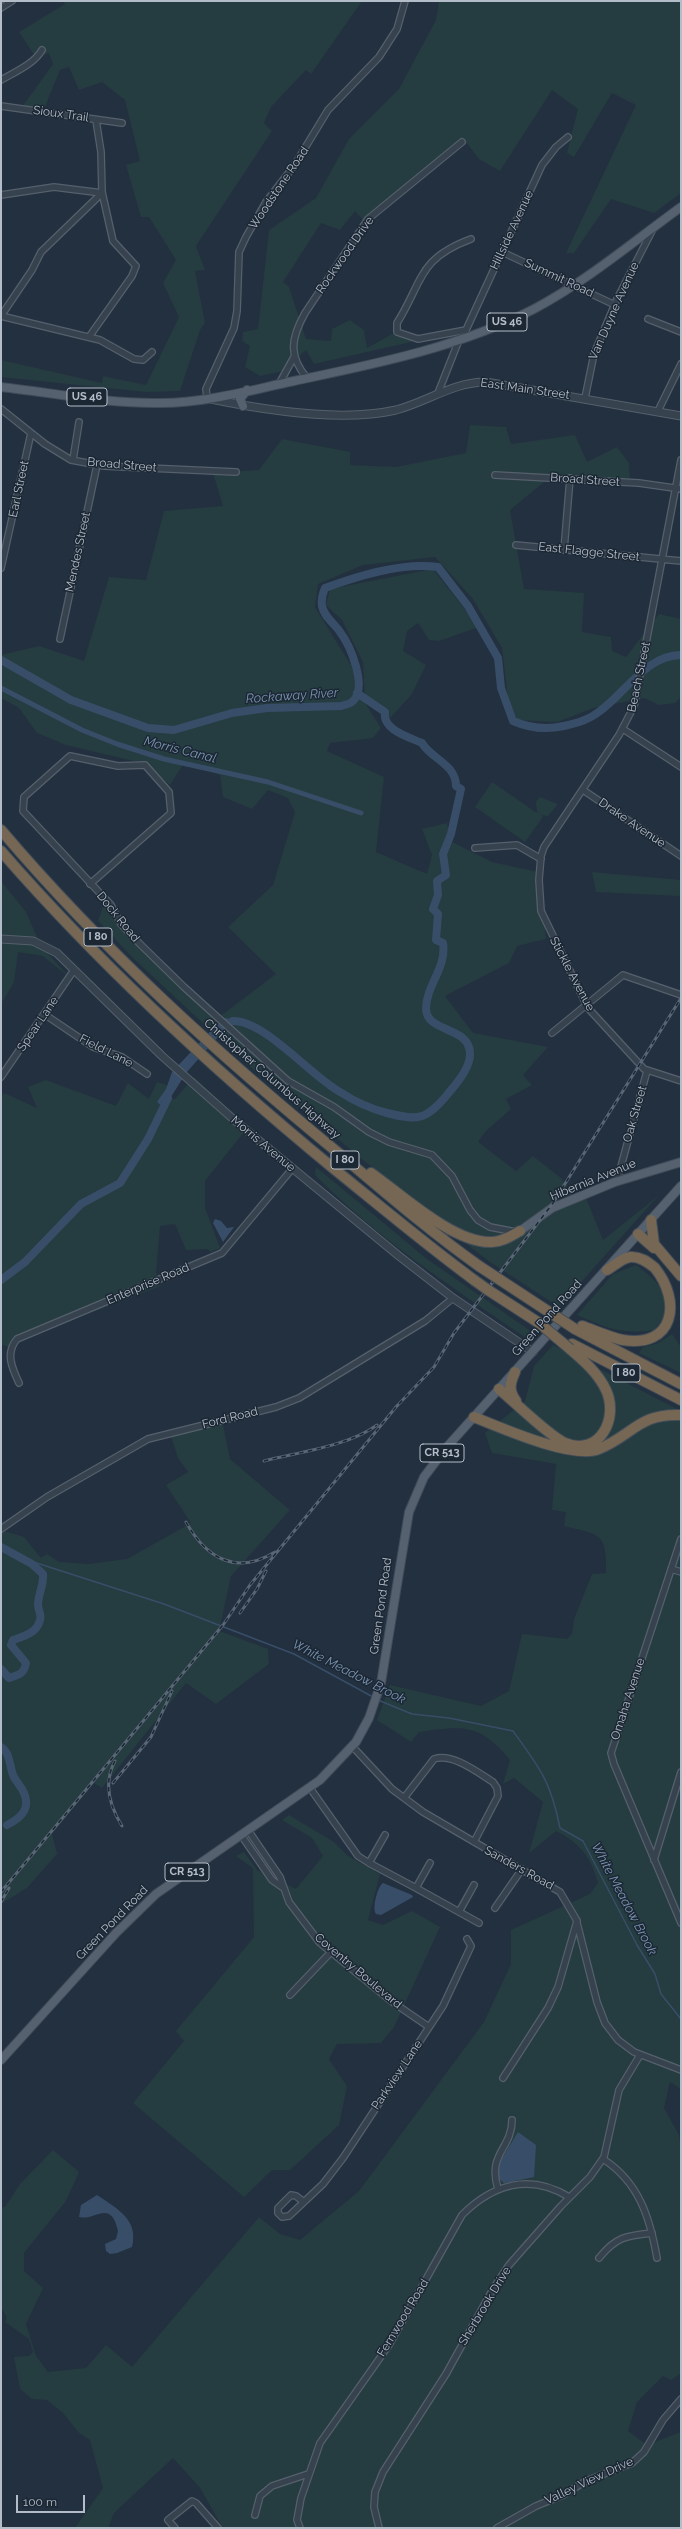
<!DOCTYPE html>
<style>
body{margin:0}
#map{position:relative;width:682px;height:2529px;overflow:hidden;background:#23303f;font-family:Raleway,sans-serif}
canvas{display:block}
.frame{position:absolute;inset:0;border:2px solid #b3bdc9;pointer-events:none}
.scale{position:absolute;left:16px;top:2495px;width:69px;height:18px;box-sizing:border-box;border:2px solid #b3bdc9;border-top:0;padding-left:5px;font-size:12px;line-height:14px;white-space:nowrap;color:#b3bdc9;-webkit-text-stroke:3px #1c2734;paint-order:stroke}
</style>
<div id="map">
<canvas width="682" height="2529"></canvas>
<div class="frame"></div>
<div class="scale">100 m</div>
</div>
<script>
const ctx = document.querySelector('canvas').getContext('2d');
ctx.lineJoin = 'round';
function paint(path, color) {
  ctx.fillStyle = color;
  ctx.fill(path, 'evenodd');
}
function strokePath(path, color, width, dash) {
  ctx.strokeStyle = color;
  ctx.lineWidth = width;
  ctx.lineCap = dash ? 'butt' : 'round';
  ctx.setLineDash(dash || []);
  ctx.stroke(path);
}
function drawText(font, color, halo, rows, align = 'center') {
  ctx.font = font + ' Raleway,sans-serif';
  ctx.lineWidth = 3;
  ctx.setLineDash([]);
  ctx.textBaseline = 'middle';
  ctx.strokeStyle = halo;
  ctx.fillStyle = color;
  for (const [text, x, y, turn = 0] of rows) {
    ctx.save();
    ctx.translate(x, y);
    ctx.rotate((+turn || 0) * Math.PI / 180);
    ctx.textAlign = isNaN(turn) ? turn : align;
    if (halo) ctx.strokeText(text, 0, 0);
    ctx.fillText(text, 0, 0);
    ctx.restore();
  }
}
const green = new Path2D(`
 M63 1H362L311 74 306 70 271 107 264 123 272 131 196 246 205 270 195 271 205 323 200 330 180 391 145 392 1 377V360L102 383 103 376 146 385 179 317 163 283 176 260 149 217H141L126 165 140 161 125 100 102 82 79 90 69 67 60 70 44 109 22 107 53 64 49 53 36 58 19 32 65 4Z
 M439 1H681V193L654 213 611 199 574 253H566L636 105 612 93 574 157 567 153 578 109 552 90 500 171 479 159 463 138 365 222 355 211 340 230 321 223 283 282 289 287 306 339 331 341 332 329 350 320 364 330 367 348 394 333 415 341 420 340 314 364 306 350 283 371 260 376 245 367 250 346 242 341 243 332 258 329 269 230 316 198 349 139 399 89 436 20Z
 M470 425 506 427 511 444 575 435 587 462 617 447 629 463 630 481 554 474 510 510 524 589 584 593 582 632 611 637 612 651 626 657 659 614 681 619V697L675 703 659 705 644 698 594 708 557 722 518 720 509 706 502 648 473 599 435 557 363 565 318 584 315 607 352 667 367 706 381 728 373 738 330 743 327 751 384 777 376 852 427 874 432 855 422 829 447 823 450 841 492 862 538 872 546 939 517 946 509 963 445 996 473 1033 548 1047 523 1075 532 1085 506 1099 511 1109 485 1132 478 1142 516 1171 533 1156 561 1178 573 1197 584 1193 603 1240 658 1196 559 1307 490 1262 447 1229 249 1066 135 960 98 921 105 900 121 921 219 1017 276 974 228 927 273 885 295 812 288 798 268 790 252 809 223 797 220 775 184 763 170 785 142 763 66 745 37 733 19 708 1 698V655L39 646 84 661 109 577 146 580 164 511 223 506 213 473 259 470 282 439 350 452V465L396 467 466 453Z
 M433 569 479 627 439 641 429 640 418 623 407 631 403 651 426 665 412 694 390 718 365 697 363 662 342 620 326 605 330 589Z
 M492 782 537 813 536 802 540 797 558 804 548 816 541 815 543 817 525 842 475 807Z
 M592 872 681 880V896L596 892Z
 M1 881 26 912 41 946 70 978 43 956 18 952 14 982 1 1004Z
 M194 1077 248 1127 205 1181V1208L220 1248 211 1252 207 1249 186 1250 175 1224 160 1226 156 1273 161 1286 47 1329 8 1347 1 1344V1097L4 1093 37 1108 28 1087 46 1080 116 1106 128 1083 149 1099 157 1082 169 1086 165 1098 175 1099Z
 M316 1167 427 1259 535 1334 526 1338C453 1288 377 1238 315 1175Z
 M636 1265C657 1282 664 1285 668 1312L654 1330C623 1335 605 1328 577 1315L613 1274Z
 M672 1334 681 1347V1373L639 1353 643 1347 658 1343Z
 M553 1345 681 1411V2089L670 2082 664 2108 679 2135 681 2151V2373L671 2380 663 2376 637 2402 628 2431 647 2445 681 2432V2528H223L200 2488 173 2458 114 2513 108 2528H75L103 2488 90 2440 78 2432 63 2413 47 2400 32 2399 20 2389 14 2357 29 2356 33 2352 29 2339 5 2322 7 2317 1 2308V2208L5 2207 20 2184 53 2150 79 2172 66 2201 24 2253V2271L43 2288 26 2324 36 2356 48 2372 86 2368 106 2345 132 2367 259 2217 280 2234 300 2240 359 2191 484 2022 511 1964V1930L590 1894 598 1883C591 1857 580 1843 556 1831L529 1853 543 1802 514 1778 503 1784 510 1760C479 1723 464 1726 419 1732L411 1742 377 1720 390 1685 481 1706 509 1691 522 1634 567 1639 572 1634 574 1619 592 1574 606 1573C607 1532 600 1535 564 1526L566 1512 552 1510 556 1464 492 1453 485 1433 525 1401 534 1366Z
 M222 1420 230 1459 290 1510 231 1576 219 1631 268 1649 269 1664 216 1704 186 1683 102 1788 94 1783 52 1834 57 1854 27 1888 1 1904V1530L24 1537 41 1558 47 1554 59 1562 88 1564 127 1559 191 1523 166 1485 188 1472 178 1458 169 1430Z
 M289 1815 334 1842 348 1856 380 1874 368 1920 383 1925 412 1911 440 1927 394 2027 381 2043 337 2044 329 2059 347 2086 339 2125 290 2170H272L244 2197 133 2103 184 2041 176 2031 254 1937 253 1868 236 1856 244 1852 257 1870 296 1889 323 1856 312 1838 282 1820Z`);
const water = new Path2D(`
 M223 1018 242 1020 241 1026 232 1024 225 1029 186 1073 164 1108 157 1102 166 1089 172 1072Z
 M215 1219 221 1221 227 1228 234 1227 223 1242 213 1223Z
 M383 1883 412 1895 413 1897 381 1915 376 1914C372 1909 377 1887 383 1883Z
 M518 2132 536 2145 534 2177 504 2183 498 2178V2165Z
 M97 2195C117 2209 139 2219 132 2247L117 2253 110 2254 106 2251 105 2244 116 2239 118 2231C111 2198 95 2221 79 2217L81 2205Z`);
const stream = new Path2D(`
 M18 1557 164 1604 294 1654 373 1697
 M378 1700 412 1714 449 1718 513 1731C540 1768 551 1782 560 1828L583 1841 637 1945 655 1974 661 1994 681 2019`);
const canal = new Path2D(`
 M1 688 82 730 117 744 164 759 268 782 361 813`);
const river = new Path2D(`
 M1 660 71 700 148 728 174 730 232 713 267 708 341 706C345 705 350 704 353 701 368 687 350 645 340 632 334 623 324 617 322 606 321 600 322 595 325 588 357 576 404 562 438 567L468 606 498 658 501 688 513 721C529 728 546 730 564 726 577 723 589 720 600 711 626 692 647 655 681 655
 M233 1021C264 1020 311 1076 340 1092 354 1101 371 1109 387 1113 418 1121 426 1120 447 1095 455 1085 471 1068 470 1053 469 1026 427 1033 426 1009 426 985 447 968 443 943L436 940 438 914 433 909 438 895 437 881 446 875 443 854 451 834 461 789 456 786C456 764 430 758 422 743 409 737 382 730 385 712L357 693
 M1 1280 25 1262 81 1204 120 1183 148 1139 168 1098
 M1 1547 32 1564 43 1574C44 1587 38 1593 38 1605 38 1610 42 1615 40 1620 37 1633 24 1636 13 1640L11 1645 26 1663C24 1674 19 1675 9 1678L1 1669
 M1 1747C11 1754 9 1765 13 1775 15 1780 19 1784 22 1789 32 1807 23 1817 7 1825`);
const minor = new Path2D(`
 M1 8 12 1
 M1 80C15 72 34 64 42 50
 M1 106 122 123
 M1 195 54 187 102 193
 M471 239C417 259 423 282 397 323V332L418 339 466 330 542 165 556 147 568 137
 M502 252 615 305
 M1 316 100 340 134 359 143 360 152 352
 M1 316 32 270 41 252 102 193
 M648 319 681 332
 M89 337 132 276 136 266 113 241 102 192 101 152 96 120
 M307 378C288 356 291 338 305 313L368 219 462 142
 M279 384 294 357
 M438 393 459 340
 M207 398 206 389 234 328 237 311 239 252 246 237 266 202 294 166 328 110 379 57 397 29 405 1
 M585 398 594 354 617 299 653 229
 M1 409 45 444 71 460 104 466 236 472
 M658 411 681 364
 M73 460 79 422
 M681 460 634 706 619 735 544 847 541 856 539 880 541 911 588 1008 644 1069 681 1081
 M495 475 639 483 681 489
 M516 545 681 561
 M564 550 570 478
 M1 568 31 433
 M60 639 97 465
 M623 729 681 767
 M583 790 681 856
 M475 848 517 845 541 859
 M90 884 171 813 169 792 145 765 118 766 70 756 24 797 23 811 111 905 121 924 140 944 184 987 288 1081 334 1107 369 1132 389 1142 432 1155 452 1176 470 1210 478 1220 490 1227 516 1232
 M44 1014 93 1047 122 1057 147 1074
 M552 1033 623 975 681 995
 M1 1077 74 970
 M617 1181 647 1071
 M19 1383C12 1368 5 1353 17 1339L222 1253 292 1169
 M1 1529 47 1497 148 1439 276 1407 299 1398 425 1321 453 1298
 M681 1539 611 1753 614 1764 681 1923
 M671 1569 681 1572
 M352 1746 392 1789 423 1812 560 1892 576 1919 597 2002 605 2023 618 2040 634 2052 681 2070
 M310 1788 358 1856 369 1863 385 1835
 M404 1798 434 1759C453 1753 477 1772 493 1782L497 1788 498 1796 474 1842
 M248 1830 280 1877 289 1902 320 1943 391 2001 429 2027
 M241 1835 272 1880 282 1887
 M654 1860 681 1772
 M369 1863 416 1888 430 1863
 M416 1888 479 1923
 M495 1908 522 1869
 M459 1912 474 1885
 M290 1995 331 1952
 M503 2078 548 2008 558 1987 577 1921
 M603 2159C639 2182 650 2218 657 2258
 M498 2189C487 2153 512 2149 512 2120
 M304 2202 296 2196 291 2195 278 2208V2213L282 2217 289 2216 323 2184 343 2158 443 2006 471 1946 467 1939
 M599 2258C616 2237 625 2236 652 2233
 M255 2515 260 2496 272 2486 308 2474
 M175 2528 168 2520 192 2501 196 2503 218 2528
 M300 2528 297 2520 301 2498 320 2443 389 2345 462 2215C493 2184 530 2173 569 2197
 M379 2528 374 2507 375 2492 383 2472 446 2374 493 2289 509 2265 561 2206 590 2177 604 2157 619 2090 640 2055
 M497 2528 536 2506 563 2495 586 2481 632 2463 644 2452 663 2420 681 2399`);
const tertiary = new Path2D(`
 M211 399C264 410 343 422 396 410 427 402 453 382 486 382L681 416
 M1 939 33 941 57 953 162 1056 240 1125 399 1256 453 1298 533 1352`);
const primary = new Path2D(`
 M1 387C54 393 108 404 161 403 205 403 251 390 294 381 375 364 460 347 534 309 587 281 634 241 681 207
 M243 406 240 399 247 390
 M520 1231 552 1208 615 1182 681 1162
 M1 2060 116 1933 156 1894 320 1780 356 1742 369 1718 381 1683 409 1512 424 1477 446 1448 681 1186`);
const motorway = new Path2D(`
 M1 830C103 950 220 1056 342 1156 387 1194 431 1232 479 1266
 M1 851C102 967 214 1070 333 1168 380 1206 425 1244 474 1280
 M371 1173C401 1194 454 1244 492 1242 502 1242 511 1236 520 1231
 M651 1220 654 1244 681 1276
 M638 1234 654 1248
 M488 1290 539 1323
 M582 1326C596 1331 609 1337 623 1340 674 1348 682 1302 655 1268 648 1262 640 1256 630 1257 622 1258 614 1266 607 1270
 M575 1329 681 1384
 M572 1344 681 1400
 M515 1372C510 1383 508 1390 516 1401
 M499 1389C515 1402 549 1436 565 1443 600 1457 619 1418 606 1390 598 1373 584 1361 570 1349
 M474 1417C501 1428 574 1460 599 1449 633 1435 639 1413 681 1415`);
const rail = new Path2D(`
 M264 1461C299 1452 349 1446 377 1425
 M186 1522C206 1558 236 1576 275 1552
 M240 1613 257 1589 266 1571
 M115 1761C103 1783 109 1805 122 1826
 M113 1783 151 1737 172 1691
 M1 1892 223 1625 250 1585 396 1407 434 1367 454 1333 553 1203 681 998
 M1 1902 9 1888`);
const motorwayBridge = new Path2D(`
 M479 1266 575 1329
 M474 1280 488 1290
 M539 1323 570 1349`);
const shields = [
 [507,322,40],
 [87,397,40],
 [98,937,28],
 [345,1160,28],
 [626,1373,28],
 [442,1453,44],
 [187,1872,44]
];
const shieldNames = [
 ["US 46",507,322],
 ["US 46",87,397],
 ["I 80",98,937],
 ["I 80",345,1160],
 ["I 80",626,1373],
 ["CR 513",442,1453],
 ["CR 513",187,1872]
];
const streetNames = [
 ["Sioux Trail",61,114,8],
 ["Woodstone Road",279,188,-56],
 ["Hillside Avenue",512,230,-65],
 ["Rockwood Drive",345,255,-55],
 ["Summit Road",559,278,25],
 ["Van Duyne Avenue",614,311,-66],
 ["East Main Street",525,389,8],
 ["Broad Street",122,465,5],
 ["Broad Street",585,480,4],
 ["Earl Street",19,489,-78],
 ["Mendes Street",78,552,-78],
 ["East Flagge Street",589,552,6],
 ["Beach Street",639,677,-78],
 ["Drake Avenue",632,823,34],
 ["Dock Road",118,917,51],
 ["Stickle Avenue",572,974,62],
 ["Spear Lane",38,1024,-56],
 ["Field Lane",106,1051,27],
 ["Christopher Columbus Highway",272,1079,41],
 ["Oak Street",635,1114,-74],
 ["Morris Avenue",263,1144,40],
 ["Hibernia Avenue",593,1180,-22],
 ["Enterprise Road",148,1284,-23],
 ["Green Pond Road",547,1318,-48],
 ["Ford Road",230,1418,-14],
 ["Green Pond Road",381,1606,-82],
 ["Omaha Avenue",628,1699,-72],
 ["Sanders Road",519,1868,29],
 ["Green Pond Road",112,1923,-46],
 ["Coventry Boulevard",358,1971,40],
 ["Parkview Lane",397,2075,-56],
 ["Sherbrook Drive",485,2306,-59],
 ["Fernwood Road",403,2318,-59],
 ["Valley View Drive",589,2481,-25]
];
const waterNames = [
 ["Rockaway River",292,696,-4],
 ["Morris Canal",180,750,14],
 ["White Meadow Brook",349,1672,27],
 ["White Meadow Brook",624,1899,62]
];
paint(green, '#253d40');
paint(water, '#384e68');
strokePath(stream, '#384e68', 1.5);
strokePath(canal, '#384e68', 5);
strokePath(river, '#384e68', 8);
strokePath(minor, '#55606c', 8);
strokePath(tertiary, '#55606c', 9);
strokePath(primary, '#404b58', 10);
strokePath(motorway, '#424d59', 12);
strokePath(minor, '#37424f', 5.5);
strokePath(tertiary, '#37424f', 7);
strokePath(primary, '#55616f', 8);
strokePath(motorway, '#756754', 10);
strokePath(rail, '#596676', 3);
strokePath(rail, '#1c2734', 1.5, [4.5]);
strokePath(motorwayBridge, '#424d59', 12, []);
strokePath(motorwayBridge, '#756754', 10);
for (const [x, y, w] of shields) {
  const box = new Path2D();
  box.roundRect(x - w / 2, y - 9, w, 18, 3);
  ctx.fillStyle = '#1c2734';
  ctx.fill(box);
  strokePath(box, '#b3bdc9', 1);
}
drawText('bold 11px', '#b3bdc9', null, shieldNames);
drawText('12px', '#b3bdc9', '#1c2734', streetNames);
drawText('italic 13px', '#7b94b2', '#1c2734', waterNames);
</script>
